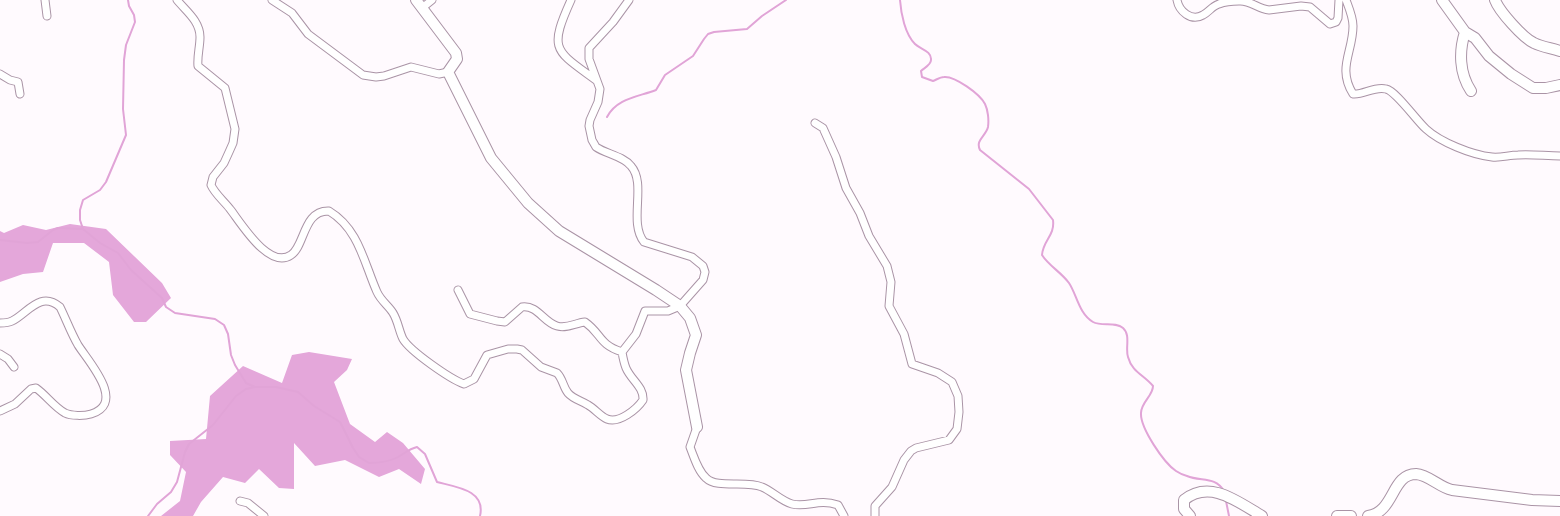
<!DOCTYPE html>
<style>
body{margin:0}
canvas{display:block;background:#fffafe}
</style>
<canvas width="1560" height="516"></canvas>
<script>
const ctx = document.querySelector('canvas').getContext('2d');
ctx.lineJoin = 'round';
function paint(path, color) {
  ctx.fillStyle = color;
  ctx.fill(path, 'evenodd');
}
function strokePath(path, color, width, dash) {
  ctx.strokeStyle = color;
  ctx.lineWidth = width;
  ctx.lineCap = dash ? 'butt' : 'round';
  ctx.setLineDash(dash || []);
  ctx.stroke(path);
}
const forest = new Path2D(`
 M70 224 106 229 162 283 171 298 146 322H134L113 295 109 262 84 243H53L43 272 23 274 0 282V231L4 233 23 225 46 230Z
 M309 352 352 359 347 370 334 382 350 424 375 442 387 432 403 443 425 469 421 484 399 469 379 477 345 460 315 466 294 443V489L279 488 259 469 245 483 223 477 201 502 193 516H161L180 501 186 472 170 455V441L206 439 210 396 243 366 282 383 292 355Z`);
const stream = new Path2D(`
 M128 0 129 6 134 15 135 22 126 45 124 60 123 109 126 135 106 182 100 190 83 200 80 210V220L83 229 100 243 118 253 131 270 162 298 166 307 175 313 215 319 224 325 228 334 231 355 235 365 246 383 255 387H276L298 392 314 406 340 422 353 448 359 457 369 463C378 463 389 462 398 457 405 453 409 449 417 447L425 454 437 482C456 487 486 490 480 516
 M900 0C901 14 905 34 915 44 920 49 932 51 931 60 931 65 924 68 921 71L922 77 933 81C936 80 940 77 944 77 955 76 980 94 985 104 988 110 989 120 988 127 986 136 975 140 980 150L1029 189 1053 220C1055 236 1043 240 1042 255 1049 266 1061 272 1069 283 1077 295 1079 314 1093 322 1102 327 1115 321 1123 328 1131 335 1125 348 1128 357 1132 372 1144 375 1153 386 1153 396 1141 402 1141 413 1140 428 1164 463 1176 471 1179 473 1183 475 1187 476 1201 482 1215 476 1224 491
 M607 117C617 98 638 97 656 90L665 75 693 56 704 39 708 34 714 32 747 29 762 16 786 0
 M0 240 27 243 38 242 53 230 58 228 82 229
 M1226 501 1229 516
 M148 516 157 504 171 492 177 482 185 452 189 444 213 425 236 396 246 389 255 387`);
const street = new Path2D(`
 M45 0 47 16
 M177 0C186 11 200 21 200 37 200 47 197 56 198 66L225 88 235 129 233 143 229 152 224 163 213 177 211 185C215 194 224 201 230 209 241 223 269 270 291 255 305 246 303 210 329 211 359 229 364 263 377 292 381 301 389 306 393 313 398 321 399 331 403 339 410 351 450 379 464 384L474 379 487 355 508 349H517L522 350 541 367 557 373C563 379 563 387 568 393 573 399 582 401 588 405 595 409 600 416 607 419 619 424 637 409 643 400 644 387 631 380 626 368 624 363 623 358 622 352L636 334 645 311H668L680 306 703 280 705 272 703 266 692 257 644 242C628 222 647 184 631 166 623 156 606 154 596 147L592 140 589 126 590 120 598 102 600 89 589 59V48L613 22 629 0
 M272 0 292 13 308 34 363 75 376 77 384 76 411 67 439 74 448 72
 M571 0C548 51 555 50 597 81
 M1177 0C1179 11 1191 22 1203 15 1209 12 1212 6 1219 4 1224 2 1233 1 1239 1 1250 0 1258 9 1269 10L1301 6 1310 7 1330 24 1336 22 1338 18 1339 0
 M1346 0C1349 8 1353 17 1353 26 1353 52 1337 68 1353 94 1364 95 1374 86 1386 89 1396 91 1416 120 1426 129 1440 142 1472 155 1492 157 1501 158 1509 155 1518 155 1532 154 1546 156 1560 156
 M422 8 432 0
 M0 74 10 80 18 82 20 94
 M815 123 823 128 836 157 846 188 860 213 869 236 887 266 891 282 889 306 904 334 912 364 938 373 952 382 958 396 959 412 957 429 949 440 916 448 911 451 904 460 892 487 875 506V516
 M458 290 470 314 497 321 505 322 522 307C538 305 543 322 557 326 567 329 575 323 585 322 602 334 598 344 622 352
 M0 323C4 323 8 323 12 321 27 314 40 290 60 307 66 319 71 333 78 345 88 361 127 403 91 414 84 416 71 416 65 413 54 407 46 395 36 388L31 389 15 404 0 411
 M0 354 8 359 14 367
 M697 427 690 447C694 457 698 471 706 478 717 489 746 480 762 487 772 491 781 501 792 504 808 508 818 498 838 505L844 516
 M240 501 248 503 264 516`);
const secondary = new Path2D(`
 M416 0 456 53 457 59 448 72 491 158 528 203 559 231 656 290 680 306 690 318 696 335 690 353 686 370 697 427
 M1442 0 1465 32 1475 38 1489 56 1511 74 1533 88H1546L1560 85
 M1495 0C1499 11 1523 38 1534 43 1542 47 1551 48 1560 51
 M1465 32C1459 51 1459 73 1471 91
 M1190 516 1184 509V500C1210 479 1238 502 1262 516
 M1337 516H1351
 M1368 516C1395 512 1391 474 1416 474 1429 475 1439 487 1452 490L1532 500 1560 501`);
paint(forest, '#e4a7da');
strokePath(stream, '#e1a4d7', 2);
strokePath(street, '#aa94a6', 9);
strokePath(secondary, '#aa94a6', 12);
strokePath(street, '#fff', 7);
strokePath(secondary, '#fff', 10);
</script>
